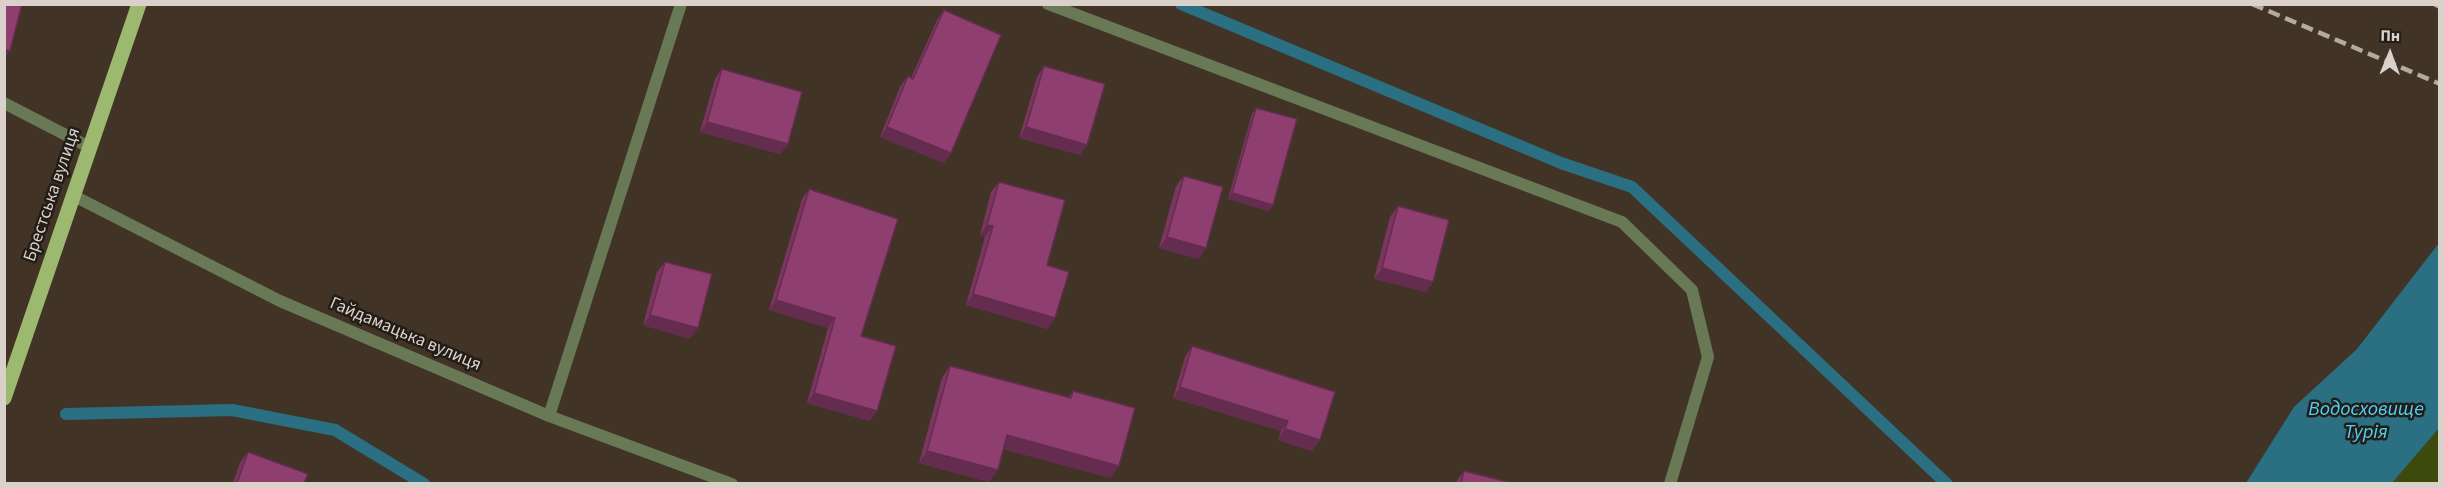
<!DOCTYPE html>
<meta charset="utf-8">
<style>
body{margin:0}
#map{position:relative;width:2444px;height:488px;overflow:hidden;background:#413427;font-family:"Source Sans 3",sans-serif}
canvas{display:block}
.frame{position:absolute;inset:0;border:6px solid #dad2ca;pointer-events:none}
.north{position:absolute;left:2360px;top:24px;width:60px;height:60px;-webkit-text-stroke:4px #231d17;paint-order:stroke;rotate:1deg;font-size:16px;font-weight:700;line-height:24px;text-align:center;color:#dad2ca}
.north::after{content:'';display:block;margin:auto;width:21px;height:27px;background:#dad2ca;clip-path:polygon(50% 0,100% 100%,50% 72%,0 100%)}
</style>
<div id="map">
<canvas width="2444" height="488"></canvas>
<div class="frame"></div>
<div class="north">Пн</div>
</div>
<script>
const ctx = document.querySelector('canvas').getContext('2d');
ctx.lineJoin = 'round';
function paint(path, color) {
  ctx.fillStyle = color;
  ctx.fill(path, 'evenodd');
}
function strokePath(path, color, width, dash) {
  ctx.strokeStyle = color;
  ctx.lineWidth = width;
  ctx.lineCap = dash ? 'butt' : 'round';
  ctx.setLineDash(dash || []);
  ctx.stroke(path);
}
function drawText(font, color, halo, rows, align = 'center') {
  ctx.font = font + ' "Source Sans 3",sans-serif';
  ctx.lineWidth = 5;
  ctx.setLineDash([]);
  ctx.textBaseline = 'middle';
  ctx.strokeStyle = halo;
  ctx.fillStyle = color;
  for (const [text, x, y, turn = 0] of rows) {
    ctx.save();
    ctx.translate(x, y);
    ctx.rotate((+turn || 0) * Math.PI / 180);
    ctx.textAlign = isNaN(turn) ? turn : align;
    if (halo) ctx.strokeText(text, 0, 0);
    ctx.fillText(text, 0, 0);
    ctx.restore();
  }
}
const green = new Path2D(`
 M2439 428V483H2392Z`);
const water = new Path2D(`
 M2439 243V428L2392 483H2246L2294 407 2357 349Z`);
const stream = new Path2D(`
 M1181 4 1561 163 1632 187 1947 484
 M66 414 232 410 335 430 424 484`);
const street = new Path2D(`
 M1048 4 1622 222 1692 290 1708 357 1670 484
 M4 103 89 147
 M74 196 280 301 549 416 732 484
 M549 416 681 4`);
const primary = new Path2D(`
 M4 398 139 4`);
const rail = new Path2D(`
 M2252 4 2440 84
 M2434 4 2440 7`);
const wall = new Path2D(`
 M944 10 951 153 944 163 880 137 900 87 908 76 911 78 937 20Z
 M1044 66 1080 155 1019 138 1037 77Z
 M722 69 788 144 780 154 700 132 715 79Z
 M1256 108 1273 205 1269 211 1228 199 1252 114Z
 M1184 176 1199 259 1159 248 1176 186Z
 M999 182 1047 265 1048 329 966 305 985 237 980 235 991 192Z
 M809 189 861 336 870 421 807 403 828 328 769 310 802 199Z
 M1398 206 1426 292 1374 279 1390 217Z
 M665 262 690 339 643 325 657 272Z
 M1192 346 1335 392 1312 451 1278 440 1281 431 1173 398 1185 357Z
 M950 366 1069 397 1073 391 1111 478 1003 449 989 482 919 463 942 378Z
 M248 452 304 483H233L240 463Z
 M1464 471 1461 483H1455Z`);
const shadedWall = new Path2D(`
 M4 49 10 51 4 58Z
 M707 122 788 144 780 154 700 132Z
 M887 127 951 153 944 163 880 137Z
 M1026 127 1087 145 1080 155 1019 138Z
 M1232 193 1273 205 1269 211 1228 199Z
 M987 225 993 226 985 237 980 235Z
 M1167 237 1206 248 1199 259 1159 248Z
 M1382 268 1433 282 1426 292 1374 279Z
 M973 294 1055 318 1048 329 966 305Z
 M776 300 835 318 828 328 769 310Z
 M650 315 698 328 690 339 643 325Z
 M1180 387 1288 421 1281 431 1173 398Z
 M814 393 877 411 870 421 807 403Z
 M1285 429 1320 440 1312 451 1278 440Z
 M1007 435 1119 466 1111 478 998 448Z
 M927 451 998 470 989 482 919 463Z`);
const building = new Path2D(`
 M4 4H22L10 51 4 49Z
 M944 10 1001 35 951 153 887 127 908 76 913 79Z
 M1044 66 1105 84 1087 145 1026 127Z
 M722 69 802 92 788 144 707 122Z
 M1256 108 1297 119 1273 205 1232 193Z
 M1184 176 1223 187 1206 248 1167 237Z
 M999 182 1065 200 1047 265 1069 272 1055 318 973 294 993 226 987 225Z
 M809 189 898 219 861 336 896 346 877 411 814 393 835 318 776 300Z
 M1398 206 1449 220 1433 282 1382 268Z
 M665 262 712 274 698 328 650 315Z
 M1192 346 1335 392 1320 440 1285 429 1288 421 1180 387Z
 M950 366 1071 398 1073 391 1135 408 1119 466 1007 435 998 470 927 451Z
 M248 452 308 474 304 483H237Z
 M1464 471 1512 483H1461Z`);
const streetNames = [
 ["Брестська вулиця",53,195,-71],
 ["Гайдамацька вулиця",405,335,23]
];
const waterNames = [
 ["Водосховище",2366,411],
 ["Турія",2366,434]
];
paint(green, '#3c4a0e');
paint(water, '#2b6f82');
strokePath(stream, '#2b6f82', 12);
strokePath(street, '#6a7955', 12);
strokePath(primary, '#9cb96f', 15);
strokePath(rail, '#b3aaa0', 4.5, [12, 6]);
paint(wall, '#7b365f');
paint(shadedWall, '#642c4e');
paint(building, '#8f3f6f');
strokePath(building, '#642c4e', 1.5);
drawText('18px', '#dad2ca', '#231d17', streetNames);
drawText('italic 20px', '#50d1f6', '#231d17', waterNames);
</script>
